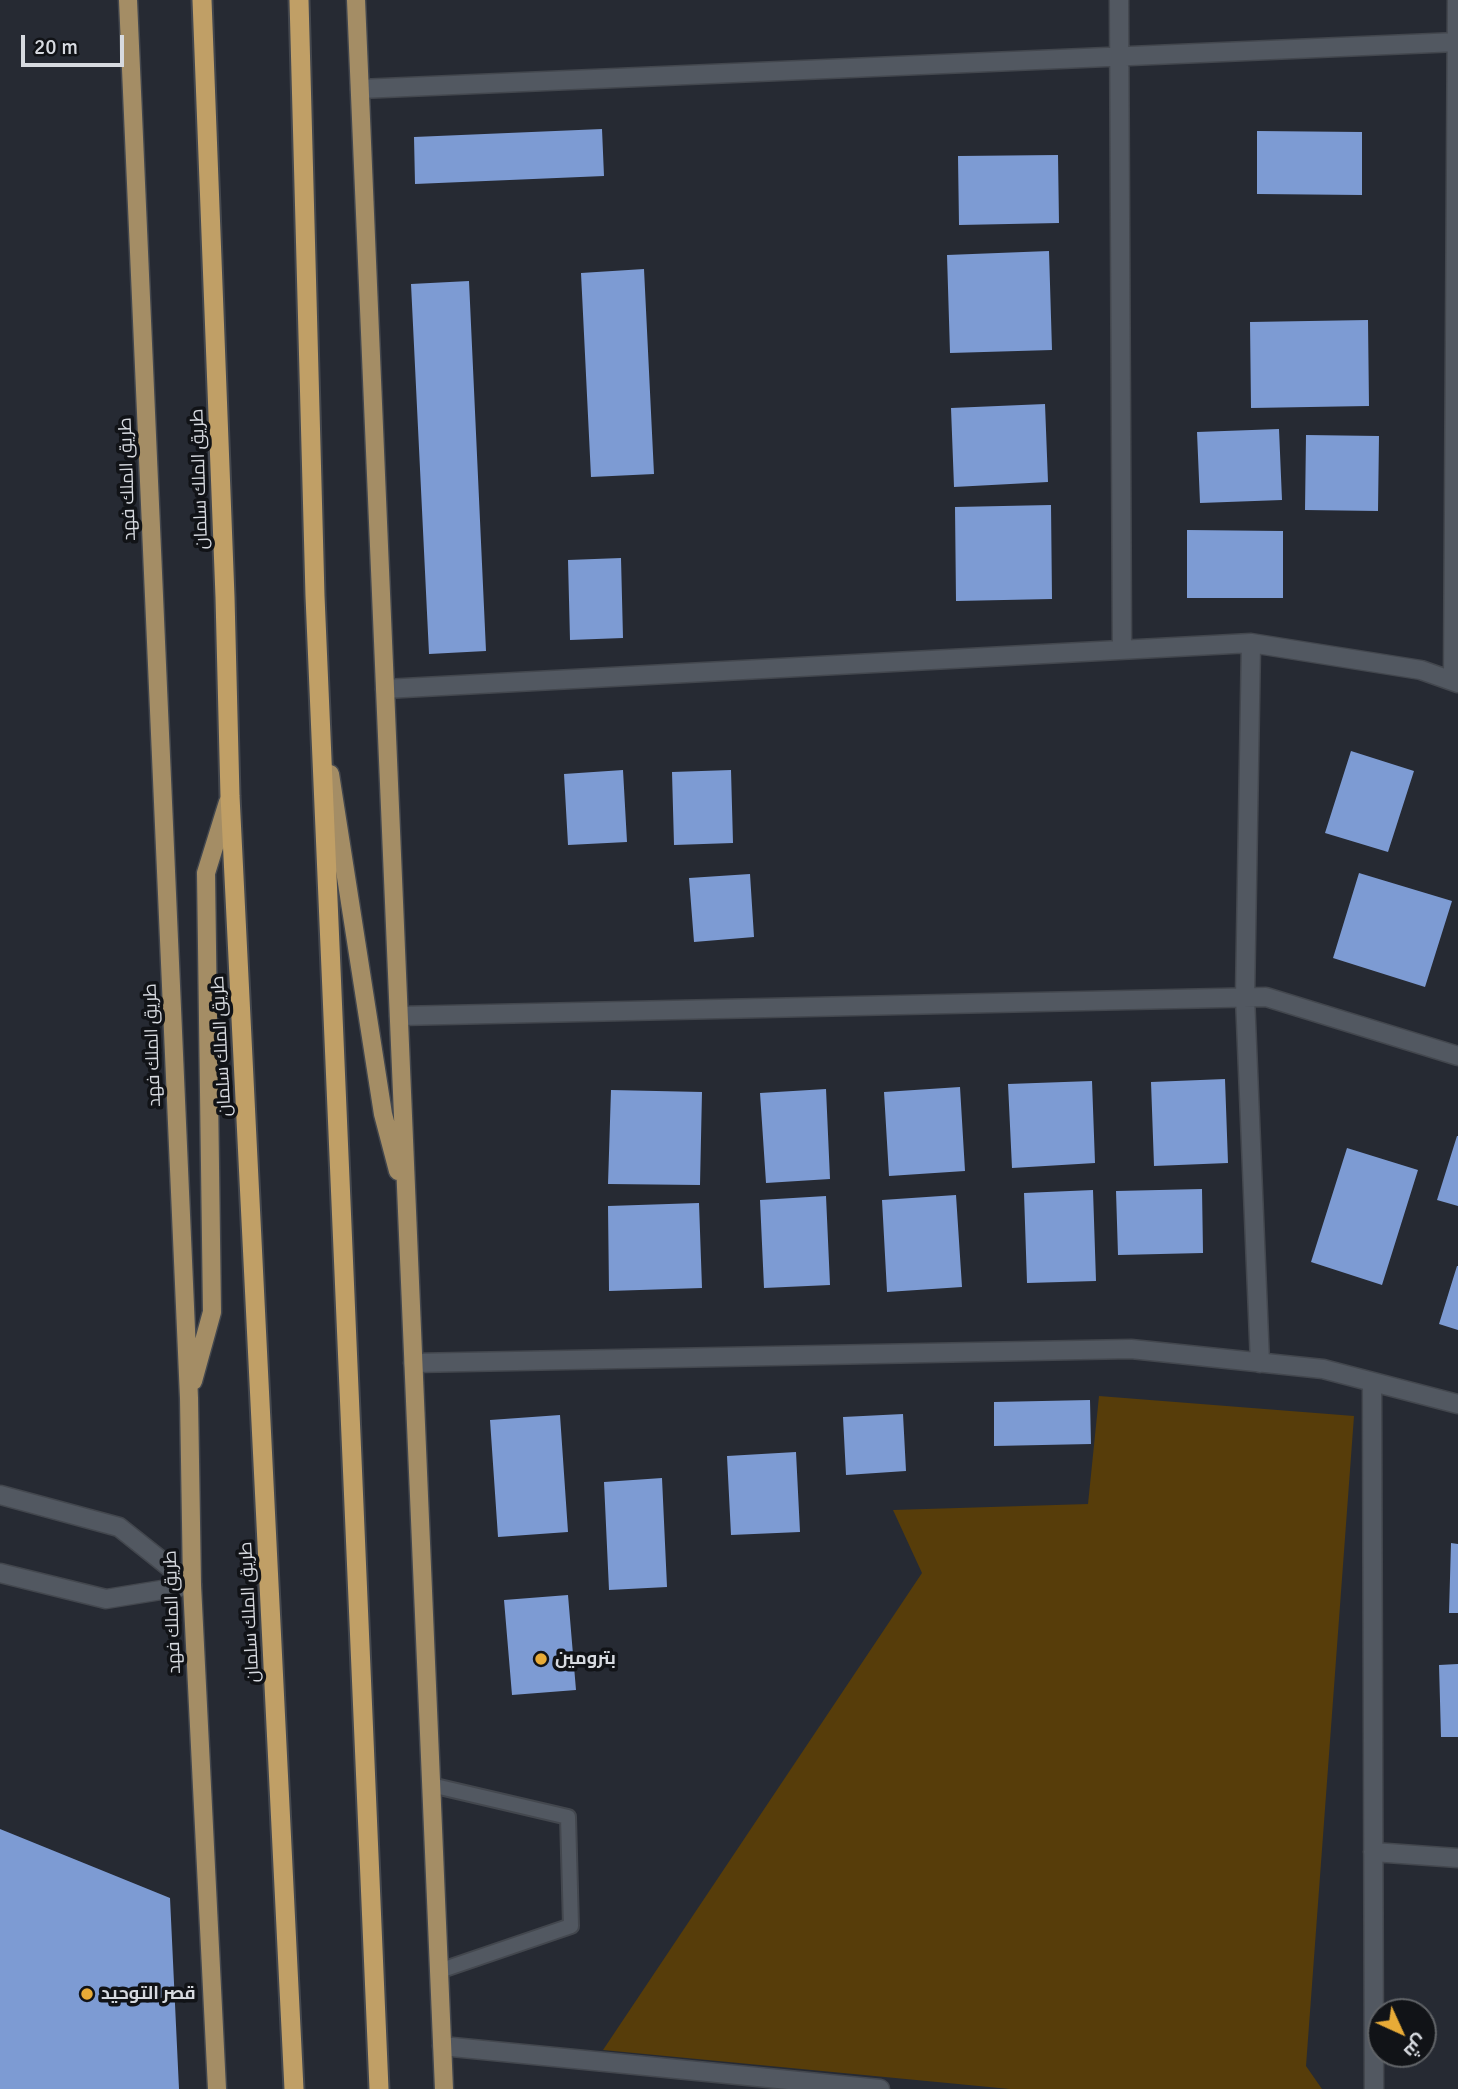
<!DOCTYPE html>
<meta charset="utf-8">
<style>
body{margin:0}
#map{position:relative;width:1458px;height:2089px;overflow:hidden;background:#262a33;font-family:Signika,Cairo,sans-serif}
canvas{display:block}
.north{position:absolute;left:1367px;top:1998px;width:70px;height:70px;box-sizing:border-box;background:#111317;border:2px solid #606367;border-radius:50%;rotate:135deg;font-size:19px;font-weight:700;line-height:28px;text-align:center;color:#d7dae0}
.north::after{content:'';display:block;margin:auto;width:24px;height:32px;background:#e8ab37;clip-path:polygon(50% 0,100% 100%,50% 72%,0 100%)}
.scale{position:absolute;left:21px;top:35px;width:103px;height:32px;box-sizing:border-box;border:4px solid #d7dae0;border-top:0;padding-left:9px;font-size:21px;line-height:24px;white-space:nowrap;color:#d7dae0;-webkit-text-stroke:5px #111317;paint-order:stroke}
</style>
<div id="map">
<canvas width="1458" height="2089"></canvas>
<div class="north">ش</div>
<div class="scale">20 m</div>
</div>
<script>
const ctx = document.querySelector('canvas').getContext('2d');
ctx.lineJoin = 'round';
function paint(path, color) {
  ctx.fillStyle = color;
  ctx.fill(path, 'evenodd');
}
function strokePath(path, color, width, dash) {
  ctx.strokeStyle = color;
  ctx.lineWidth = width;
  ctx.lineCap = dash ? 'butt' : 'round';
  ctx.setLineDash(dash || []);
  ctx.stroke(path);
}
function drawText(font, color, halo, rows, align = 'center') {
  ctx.font = font + ' Signika,Cairo,sans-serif';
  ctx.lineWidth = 7;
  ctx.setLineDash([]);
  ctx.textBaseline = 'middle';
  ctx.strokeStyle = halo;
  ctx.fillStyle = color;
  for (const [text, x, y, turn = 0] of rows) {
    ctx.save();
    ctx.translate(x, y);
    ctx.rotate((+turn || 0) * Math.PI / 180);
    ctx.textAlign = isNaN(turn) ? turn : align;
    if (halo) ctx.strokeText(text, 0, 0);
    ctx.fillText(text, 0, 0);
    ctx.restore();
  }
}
const green = new Path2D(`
 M1099 1396 1354 1416 1306 2066 1322 2089H1010L603 2050 922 1573 893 1510 1088 1504Z`);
const building = new Path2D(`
 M602 129 604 176 415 184 414 137Z
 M1257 131 1362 132V195L1257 194Z
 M1058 155 1059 223 959 225 958 156Z
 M1049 251 1052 350 950 353 947 255Z
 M644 269 654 474 591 477 581 273Z
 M469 281 486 651 429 654 411 284Z
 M1368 320 1369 406 1251 408 1250 322Z
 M1045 404 1048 482 954 487 951 408Z
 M1279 429 1282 500 1200 503 1197 432Z
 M1306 435 1379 436 1378 511 1305 510Z
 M1051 505 1052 599 956 601 955 507Z
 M1187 530 1283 531V598H1187Z
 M621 558 623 638 570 640 568 560Z
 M1351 751 1414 771 1388 852 1325 833Z
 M623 770 627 842 568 845 564 774Z
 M731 770 733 843 674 845 672 772Z
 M1359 873 1452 901 1425 987 1333 958Z
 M750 874 754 937 694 942 689 878Z
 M1225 1079 1228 1163 1154 1166 1151 1082Z
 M1092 1081 1095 1163 1012 1168 1008 1084Z
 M960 1087 965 1171 889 1176 884 1092Z
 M826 1089 830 1179 766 1183 760 1093Z
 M611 1090 702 1092 700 1185 608 1184Z
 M1457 1136H1458V1206L1437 1200Z
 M1347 1148 1418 1170 1382 1285 1311 1262Z
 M1202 1189 1203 1253 1118 1255 1116 1191Z
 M1093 1190 1096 1281 1027 1283 1024 1193Z
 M956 1195 962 1287 887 1292 882 1200Z
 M826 1196 830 1285 764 1288 760 1200Z
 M699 1203 702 1288 609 1291 608 1206Z
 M1457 1266H1458V1330L1439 1324Z
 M1090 1400 1091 1444 994 1446V1402Z
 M903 1414 906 1471 846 1475 843 1417Z
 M560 1415 568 1532 498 1537 490 1420Z
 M796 1452 800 1532 731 1535 727 1456Z
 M662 1478 667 1587 609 1590 604 1482Z
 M1451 1543 1458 1544V1613H1449Z
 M568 1595 576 1690 512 1695 504 1600Z
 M1458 1664V1737H1441L1439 1665Z
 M0 1829 170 1898 179 2089H0Z`);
const service = new Path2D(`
 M431 1785 568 1817 571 1926 439 1971`);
const minor = new Path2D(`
 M1119 0 1122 650
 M360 89 1457 42
 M1251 643 1245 997 1260 1363
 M1453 681 1457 0
 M385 689 1251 643 1421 670 1458 683
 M399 1016 1266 997 1458 1056
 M413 1363 1131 1349 1323 1369 1458 1404
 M1372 1382 1374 2089
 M1373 1852 1458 1858
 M442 2046 880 2089`);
const tertiary = new Path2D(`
 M0 1495 119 1527 192 1585
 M0 1573 106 1599 192 1585`);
const primary = new Path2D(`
 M128 0 189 1398 192 1585 217 2089
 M356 0 444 2089
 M330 774 383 1114 398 1171
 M193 1381 212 1312 206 873 228 802`);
const trunk = new Path2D(`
 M202 0 225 597 230 796 294 2089
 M299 0 315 596 379 2089`);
const markers = [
 [541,1659,7,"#e8ab37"],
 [87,1994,7,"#e8ab37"]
];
const streetNames = [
 ["طريق الملك فهد",128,479,-92],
 ["طريق الملك سلمان",200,479,-92],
 ["طريق الملك فهد",153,1045,-92],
 ["طريق الملك سلمان",222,1046,-93],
 ["طريق الملك فهد",173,1612,-92],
 ["طريق الملك سلمان",250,1612,-93]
];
const poiNames = [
 ["بترومين",555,1659],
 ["قصر التوحيد",101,1994]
];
paint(green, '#573d0a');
paint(building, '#7d9bd3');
strokePath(service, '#43474e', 18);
strokePath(minor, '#43474e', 21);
strokePath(tertiary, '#43474e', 21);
strokePath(primary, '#43474e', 21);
strokePath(trunk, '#43474e', 23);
strokePath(service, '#525861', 14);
strokePath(minor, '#525861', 18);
strokePath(tertiary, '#525861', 18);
strokePath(primary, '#a48d65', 18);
strokePath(trunk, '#c09f66', 19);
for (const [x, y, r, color] of markers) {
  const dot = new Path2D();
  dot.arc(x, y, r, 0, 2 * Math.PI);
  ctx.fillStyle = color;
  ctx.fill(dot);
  strokePath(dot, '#111317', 2.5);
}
drawText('18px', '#d7dae0', '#111317', streetNames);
drawText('bold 18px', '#d7dae0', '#111317', poiNames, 'left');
</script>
